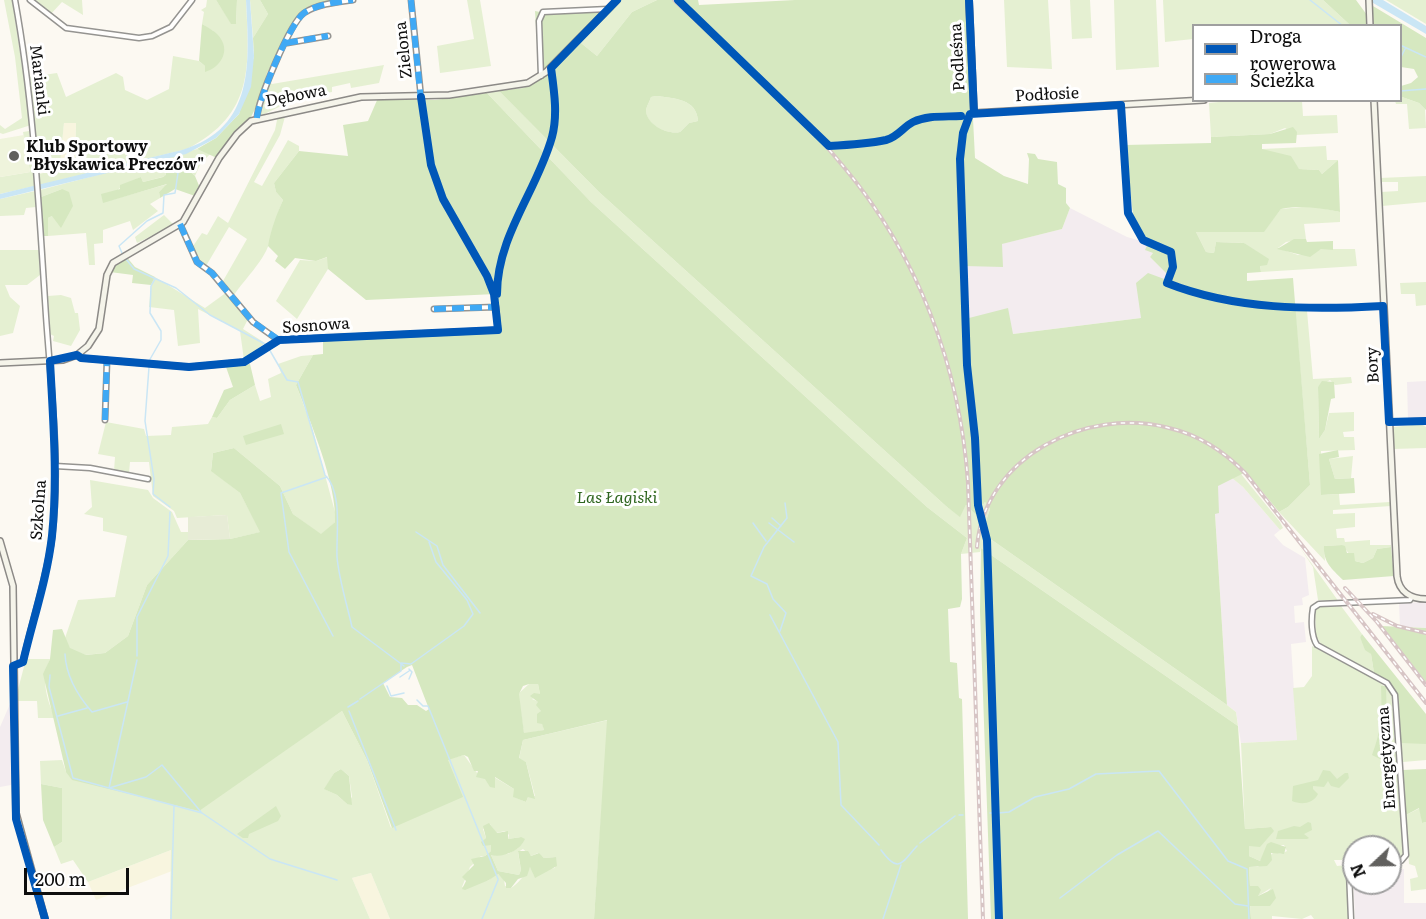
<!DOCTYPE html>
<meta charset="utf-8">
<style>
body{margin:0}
#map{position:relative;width:1426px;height:919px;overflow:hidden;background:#fcf9f2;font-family:Literata,serif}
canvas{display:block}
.legend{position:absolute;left:1192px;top:24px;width:210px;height:78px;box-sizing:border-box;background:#fff;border:2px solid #9f9f9f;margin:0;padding:8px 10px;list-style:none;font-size:18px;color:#0e0e0e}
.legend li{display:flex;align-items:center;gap:12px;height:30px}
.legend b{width:30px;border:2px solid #9f9f9f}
.north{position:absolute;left:1342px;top:835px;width:60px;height:60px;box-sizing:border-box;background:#fff;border:2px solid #9f9f9f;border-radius:50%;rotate:248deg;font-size:16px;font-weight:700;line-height:24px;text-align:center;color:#0e0e0e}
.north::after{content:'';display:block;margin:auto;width:21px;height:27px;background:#61605e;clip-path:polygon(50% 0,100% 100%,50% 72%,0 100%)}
.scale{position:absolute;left:24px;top:868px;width:105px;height:27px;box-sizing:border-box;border:3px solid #0e0e0e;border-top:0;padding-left:8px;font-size:18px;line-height:21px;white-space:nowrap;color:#0e0e0e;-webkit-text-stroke:4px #fff;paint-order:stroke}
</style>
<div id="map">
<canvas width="1426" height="919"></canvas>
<ul class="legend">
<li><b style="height:8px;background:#0057b8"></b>Droga rowerowa</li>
<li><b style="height:8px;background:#3fa9f5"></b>Ścieżka</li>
</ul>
<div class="north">N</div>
<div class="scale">200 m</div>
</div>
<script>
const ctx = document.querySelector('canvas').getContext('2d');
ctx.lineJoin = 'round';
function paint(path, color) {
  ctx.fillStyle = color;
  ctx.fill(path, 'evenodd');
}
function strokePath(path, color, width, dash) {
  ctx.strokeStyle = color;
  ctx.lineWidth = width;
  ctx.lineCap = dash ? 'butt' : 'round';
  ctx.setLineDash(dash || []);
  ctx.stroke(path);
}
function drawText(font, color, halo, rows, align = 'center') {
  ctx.font = font + ' Literata,serif';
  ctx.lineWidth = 6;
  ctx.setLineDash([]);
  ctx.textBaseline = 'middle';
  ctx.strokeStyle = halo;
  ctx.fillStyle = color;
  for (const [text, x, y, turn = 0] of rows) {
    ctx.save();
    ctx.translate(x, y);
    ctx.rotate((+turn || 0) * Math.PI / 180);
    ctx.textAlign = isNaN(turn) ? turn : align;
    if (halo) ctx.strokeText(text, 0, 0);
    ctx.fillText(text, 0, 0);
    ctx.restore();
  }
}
const industrial = new Path2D(`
 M1070 208 1127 237 1148 243 1146 250 1153 253 1150 257 1169 276 1141 318 1013 334 969 319 965 265 1001 244 1062 229Z
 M1426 381V418L1408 419 1407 382Z
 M1232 478 1243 487 1280 530 1274 535 1283 545 1305 558 1309 595 1302 598 1303 605 1294 606 1295 623 1304 622 1306 642 1291 644 1297 740 1241 743 1236 712 1227 705 1215 514 1218 485Z
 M1426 602V628L1400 627 1399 603Z
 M10 704 11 785 0 787V727Z
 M1390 869H1404V903H1426V919H1355L1353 872 1354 883H1390Z`);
const farmland = new Path2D(`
 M64 123H76L75 163 60 164Z
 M171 850 172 871 96 900 88 882Z
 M371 873 390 919H370L352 878Z`);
const green = new Path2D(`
 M4 0H12L31 125 3 134 0 133V125L5 129 22 118 15 57Z
 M32 0H82L83 15 62 2 50 15Z
 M207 0H216L231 23 236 24 237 0H246C249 66 255 114 187 149L40 185 39 174 75 165 76 123H64L60 164 38 170 30 77 57 73 66 97 116 73 123 77 125 90 147 100 169 89 173 56 199 61 205 66V71L213 31 202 24 204 12 201 10 206 7Z
 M250 0H260L268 14 253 38Z
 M467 0H480L491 66 440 73 437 46 474 39Z
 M620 0H657L632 12 597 56 581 43 615 9 612 8Z
 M1004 0H1048L1052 69 1007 67Z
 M1070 0H1090L1092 38 1072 39Z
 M1114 0H1156L1159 67 1116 70Z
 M1163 0H1323L1350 25 1194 26 1193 39 1165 42Z
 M1386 0H1426V24Z
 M384 65 379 83 351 88 350 83 332 87V92L298 98 260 116 268 81 272 84Z
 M1401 90 1402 97 1419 103 1425 109 1426 128 1409 129 1407 104H1396L1395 101 1400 100Z
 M499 91 599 192 947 507 960 516 966 505 976 515 985 502 990 509 982 533 1227 705 1236 712 1238 726 981 548 980 552 961 554 967 538 927 507 591 202 487 93Z
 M656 96C674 98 697 99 698 121L689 123 680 132C668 135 646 125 646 111 646 107 650 101 651 97Z
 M1239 100 1302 101 1303 116 1337 115 1338 133 1296 135 1285 128 1270 134 1211 137 1209 103Z
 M286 113 280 135 254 182 262 186 288 140 299 146V151L274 183 276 192 283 200C276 216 274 229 269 244 263 262 244 280 234 295L223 281 247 239 229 227 206 266 197 259 191 249 202 233 207 235 218 216 228 223 275 130 278 115Z
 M29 131 35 186 0 194V177L30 172 23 132Z
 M1326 146 1327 160H1338L1322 174 1319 170 1299 169 1262 149Z
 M197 149 210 154 200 165 195 176 179 162 165 164 166 176 143 182 141 177 120 188 104 202 168 184 159 192 160 198 150 204 158 211 133 230 130 221 103 230V243L94 244 95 265H89L86 233 48 236V218L52 216 62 189 41 197 40 190Z
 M1426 176V202L1382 206 1381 192 1398 191V182H1380V178Z
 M35 191 36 207 26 208 24 215 0 216V199Z
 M1312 206 1340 212V222L1304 224 1306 239 1286 242 1278 248 1298 255 1321 249H1355L1357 266 1261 272 1260 266 1244 243 1216 242 1214 253 1206 252 1196 232H1263L1281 209Z
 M164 215 174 225 137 243 135 237Z
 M0 250H39L40 275 27 285H5L10 297 20 306 13 333 0 336Z
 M328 257V269L297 319 276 301 300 260 316 261Z
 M155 277 205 308 227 292 248 319 243 329 265 343 244 360 240 331 198 309 200 343 178 346 174 310 149 307 151 285Z
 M1426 282V305L1416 306 1415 294H1401L1400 283Z
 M61 295 71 298 75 313H78L80 330 71 346 53 341 54 336 50 334 48 296Z
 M1295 309 1307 311 1313 379 1351 377 1352 383 1335 385 1330 380 1318 387 1319 439 1325 430 1329 413 1354 412V431L1343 432 1344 437H1354L1355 450 1321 451V495L1339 494 1340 505 1390 502 1391 506 1333 510V514L1355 513V527L1336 529 1337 538H1344L1345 542 1370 540V545H1391V547L1377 549 1373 558 1363 563 1355 561 1342 545 1324 546 1325 561 1279 512 1288 507 1310 485Z
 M313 355 296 385 312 427 335 512V522L321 535 293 514 280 486 234 448 213 453 211 470 240 493 261 532 230 539 227 515 177 518 174 511 153 496 149 462H130L129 473 114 471 115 457 98 454 106 422 144 429 146 436 171 435 172 427 208 424 212 417 217 418 230 400 255 385 260 401 271 397 268 379 281 373 278 364 301 356Z
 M1421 424 1426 427V448L1393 449 1392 432 1394 427Z
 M1353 456 1351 478 1335 479 1329 459Z
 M1241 474 1280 522 1283 528 1280 530 1243 487 1232 478Z
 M90 480 148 490 153 498 172 512 181 532H188V540L147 585 128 636 105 653 85 655 70 649 65 638 78 600 115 597 127 536 103 531V518L84 514 92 507Z
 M1299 546 1339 602 1318 600 1313 567Z
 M1341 606 1362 634 1360 637 1371 654 1374 673 1323 647 1316 636 1315 610 1319 607Z
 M1312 646 1373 678 1391 691 1404 854 1401 858 1390 859V847H1354V861L1351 862V853H1348L1342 860H1334L1337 866 1346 865 1349 919H1314L1311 915 1302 919 1272 916V919H1251L1250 905H1256L1271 888 1258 896 1250 886 1249 867H1258L1274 852 1281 854 1287 851 1284 845C1268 845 1268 851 1260 861L1249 856V846L1271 827 1245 829 1241 743 1297 740 1293 688 1304 687 1312 676Z
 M26 659H50C41 680 46 697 55 718H38L37 701H15Z
 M529 684H538L540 694 532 699 539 702 541 711 537 722 542 723 544 730 524 734 518 694Z
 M342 711 367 760 391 828 448 759 464 755 480 777 493 780 494 777 514 789V797L526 802 528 797 535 796 526 762 519 759 523 740 608 720 594 919H390L371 873 352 878 370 919H170L171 850 88 882 73 860 61 864 54 847 62 842V788L41 784 40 761 62 760 66 772 293 744ZM341 769 349 776 352 797 347 804 337 795 325 789 334 773ZM490 824 496 833 505 831 509 835 508 839 521 837 518 848 508 854 491 855 498 871 519 875 521 870 518 852 523 849 531 856 538 853 544 858 556 857 555 868 547 869 539 875 533 874V868L530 867C525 874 518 884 511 888L505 886 504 880 497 873 489 880 462 887 470 867 481 856H485L491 851 492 845 482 842 486 838 483 829Z
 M1420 742 1426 744V760L1403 762 1401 743Z
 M1420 808 1422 823 1426 822V889L1411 891 1410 879 1418 877 1415 866 1409 864 1406 815Z`);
const forest = new Path2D(`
 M216 0H237L236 24H231Z
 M260 0H345L308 8 297 19 267 73 261 97 250 119 236 132 217 158 197 149 216 138 239 114 254 56 253 38 268 14Z
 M657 0H698L699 5 795 0H967L975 158 1004 176 1028 184 1029 159 1027 153 1035 154 1038 159 1057 162 1058 184 1066 188V203L1070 208 1062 229 1002 244 1003 267 965 266 969 318 1008 308 1013 334 1141 318 1136 283 1148 273 1167 280 1169 276 1150 257 1153 253 1145 250 1149 241 1134 223 1125 145 1211 143V137L1270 134 1293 127 1297 132 1296 143 1262 144V149L1291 156 1299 169 1319 170 1322 174 1338 160 1340 212C1319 208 1302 205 1281 209L1264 232H1196L1206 252 1214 253 1216 242 1244 243 1269 259 1267 265 1260 266 1261 272 1247 273V281L1293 278 1310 485 1288 507 1279 512 1246 472 1218 486 1219 513 1215 514 1227 705 982 533 990 509 985 502 976 515 966 505 960 517 947 507 599 192 499 91 523 88 538 81 612 8 615 9 581 43 597 56 632 12ZM656 96C674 98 697 99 698 121L689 123 680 132C668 135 647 125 646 111 646 107 650 101 651 97Z
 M1323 0H1356L1367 15 1368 25H1350Z
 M1373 6 1426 38V110L1419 103 1402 97 1401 86 1411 83 1418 77 1414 69 1401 67 1400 26 1373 25Z
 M535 11 545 13 604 11 539 76Z
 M202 24C209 28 217 32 221 39 230 53 219 68 205 72V66L199 61Z
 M487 93 591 202 927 507 967 538 961 554 962 599 960 607 948 609 950 662 957 663 959 698 962 699 968 919H594L607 720 523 740 519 758 526 762 535 799 528 797 526 802 513 797 514 789 495 777V788L490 787 485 779 476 777 478 771H474L468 757 464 755 448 760 463 797 392 828 367 760 342 711 199 811 72 780 66 772 43 674 50 659 53 630 62 629 70 648 86 655 105 653 128 636 147 585 188 540 230 539 260 532 240 493 211 471 213 453 234 448 280 486 293 514 321 534 335 522C337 484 310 421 296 385L313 355 323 354V340L499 331 496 294 366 300 328 269 327 257 316 261 295 258 285 269 275 261 278 256 268 246C271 229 276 216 283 200L276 192 274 183 299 151 348 156 343 125 368 121 378 98 435 100ZM412 665 429 709 426 711 417 705H408L402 698 390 697 383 683 407 667ZM529 684H538L540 694 534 693 530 696 538 702 536 705 541 711 537 714V723L542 724 544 730 524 733 519 694 523 686Z
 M179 162 195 176 200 188 195 196 175 189 160 198 159 192 167 184 103 203 101 194 120 189V185L141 177 143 182 163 177 166 175 165 164Z
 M62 189 69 192 73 206 61 228 52 216 48 218V236H43L41 197Z
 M1294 239H1306L1307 242 1333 241V250L1321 249 1310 257 1277 249Z
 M125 255 135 267 155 277 151 285 132 283 133 275 110 272Z
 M250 364 255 385 230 400 217 418 212 417 224 390 233 387 226 367Z
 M1322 381 1334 382 1335 398 1331 399 1325 430 1319 439 1318 387Z
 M281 424 284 434 246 445 243 436Z
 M1338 450 1339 457 1329 459 1335 479 1354 478 1355 493 1321 495 1319 454Z
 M1342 545 1345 546 1347 553H1354L1355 561 1363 563 1373 558 1377 549 1391 547 1394 576 1343 580C1332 569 1323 562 1324 546Z
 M981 548 1238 726 1245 829 1271 827 1274 831 1260 847 1249 846V856L1260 861 1267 844 1271 842 1286 847 1284 854 1271 853 1272 860 1267 866 1249 867 1250 886H1258L1261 890 1258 896 1273 889 1276 898 1270 906H1250L1251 919H991L980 611Z
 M1381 626 1426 628V682Z
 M1362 634 1426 714V744L1401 743 1394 688 1374 673 1371 654 1365 650 1360 637Z
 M1381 686H1386L1388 764 1385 766 1382 760 1372 755C1382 729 1382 713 1381 686Z
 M341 769 349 776 352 805 347 804 337 795 324 789 334 773Z
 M1426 769V822L1422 823 1419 808 1406 815 1403 770Z
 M1323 770 1330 771 1337 779 1345 773H1348L1349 778 1339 788 1331 786 1328 781 1324 787 1313 786V789L1318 794C1313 804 1301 805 1292 801L1293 786 1318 780Z
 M41 784 62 788V842L54 847 43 820Z
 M276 806 281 816 278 821 249 834 248 838H243L237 834Z
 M1308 822 1311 823 1312 830 1304 834 1309 838 1307 839H1276L1278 831 1294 826 1300 827Z
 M489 823 497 833 508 831V839L521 837 525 839C520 851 503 858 491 855L498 871 519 875 521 870 518 851H528L531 856 539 853 544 858 556 857 557 866 535 878 530 867 527 876 518 879 511 888H506V883L498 874 489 880 465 890 462 889 466 881 462 877 474 865 471 859 485 856 491 851V845L483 846 481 842 486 838 483 826Z`);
const cemetery = new Path2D(`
 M227 515 230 539 188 540V517Z`);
const pitch = new Path2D(`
 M24 135 30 172 0 177V139Z`);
const water = new Path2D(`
 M246 0H250L254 56 251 87 239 114 216 138 186 154 0 199V194L182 150C256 128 249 61 246 0Z
 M1368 0H1383L1426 26V34Z`);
const stream = new Path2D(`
 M1310 0 1343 26
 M1400 45 1426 57
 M1400 59 1405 49
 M1400 91 1426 89
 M122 253 119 246 147 221 163 213 164 195 175 193 178 173 168 168
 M126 259 134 269 176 288 210 315 265 344
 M269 349 287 380 298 382 325 475C343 492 336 535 337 557 339 580 347 604 352 627L404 666
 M149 361 161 340V331L150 313 151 286 155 279
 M149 367 145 421 154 479 153 494 170 507
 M327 477 281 493 289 552 333 636
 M772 518 781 526
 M753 523 766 541
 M769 523 794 542
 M416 532 437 546 443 565 480 613
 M770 615 838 742 841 805 879 845
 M780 631 786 613 773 599 767 584 751 576 764 547 787 518 785 503
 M65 654C66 675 78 696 92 712L127 702
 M137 656V617L168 556 170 512
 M137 660 109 788 202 813 270 859 337 880
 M50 675 49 687 73 778 109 788 146 777 162 765 201 812
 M400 677 409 671
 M409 679 412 672 409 669
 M387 686 391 696 404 693
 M360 699 401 671V663L411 664 464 626 473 614 467 600 436 562 429 542
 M417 700 423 706H428L498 879
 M348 707 358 701
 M349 711 396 830
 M58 716 87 708
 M990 813H994
 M998 813 1009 812 1035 797 1069 789 1096 774 1159 771 1228 861 1247 869 1249 919
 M959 815H963
 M920 843 955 816
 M881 850C899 875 902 862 917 846
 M1060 898 1117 855 1158 831 1235 904 1248 906
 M171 919 174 806
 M482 919 498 880
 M883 919 901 865`);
const street = new Path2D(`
 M30 0 66 28 139 38 152 36 171 27 192 0
 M411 0 421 97
 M287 43 328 36
 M541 76 539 21 543 12 608 9
 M257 118C258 100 290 23 304 13 317 4 338 2 353 0
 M180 224 197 262 212 273 253 322 278 340
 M77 355 81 358 189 367 244 362 279 340 498 330 496 307 434 309
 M105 420 107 360
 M1389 422 1426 421
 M55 466 90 468 148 479
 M13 666 23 662C32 620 46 581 52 538 61 465 51 389 46 316 39 210 34 104 15 0
 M1390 862 1401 861 1406 855 1395 695 1387 683 1317 645C1311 636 1311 619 1313 608L1319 604 1410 600 1412 597
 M1351 919 1349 872 1354 865`);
const secondary = new Path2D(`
 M969 0 974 113 1204 100
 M1369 0 1370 26
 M1374 100 1397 576C1399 592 1411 599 1426 599
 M0 363 63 360 77 355 88 346 99 329 107 275 113 263 183 222 219 158 237 134 251 121 361 97 449 95 528 83 546 72 617 0
 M0 541 13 586 16 813 45 919`);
const rail = new Path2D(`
 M674 0C731 54 793 105 843 166 918 255 960 367 968 483L983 919
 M977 547C984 457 1086 406 1169 428 1199 435 1225 452 1246 474L1426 703
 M1345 588 1377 622 1426 685
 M1373 614 1397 626 1426 633`);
const quiet = new Path2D(`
 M411 0 421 101
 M286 43 328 36
 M257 118C258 100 290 23 304 13 317 4 338 2 353 0
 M180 224 197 262 212 273 253 322 279 340
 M434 309 496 307
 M105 420 107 360`);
const cycleway = new Path2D(`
 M678 0 829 146C849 145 867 144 886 140 898 137 903 127 913 122 928 115 945 117 961 116
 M969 0 974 113
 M497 294C497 236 537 191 552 137 558 115 554 90 551 68L617 0
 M45 919 16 819 13 666 23 662C33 619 47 579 52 536 58 477 53 419 50 361L77 355 81 358 189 367 244 362 279 340 498 330 494 294 487 276 443 199 431 165 421 97
 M999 919 987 540 978 505 975 438 967 365 960 159 963 133 970 114 1121 105 1128 213 1143 240 1171 252 1173 267 1167 283C1235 310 1311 310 1383 306L1389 422 1426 421`);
const markers = [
 [14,156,6,"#61605e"]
];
const streetNames = [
 ["Zielona",404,50,-96],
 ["Podleśna",958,57,-93],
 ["Marianki",39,80,83],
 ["Podłosie",1047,95,-3],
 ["Dębowa",296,96,-11],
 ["Sosnowa",316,326,-4],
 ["Bory",1373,365,-93],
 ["Szkolna",39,510,-86],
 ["Energetyczna",1387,758,-94]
];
const poiNames = [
 ["Klub Sportowy",26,147],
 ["\"Błyskawica Preczów\"",26,165]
];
const parkNames = [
 ["Las Łagiski",617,498]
];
paint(industrial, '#f3ecef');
paint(farmland, '#f8f5df');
paint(green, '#e5f0d2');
paint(forest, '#d6e8c0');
paint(cemetery, '#e7ecd6');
paint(pitch, '#eff4dc');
paint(water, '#cae6f5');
strokePath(stream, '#cae6f5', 1.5);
strokePath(street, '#959491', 7);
strokePath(secondary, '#8c8a87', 8);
strokePath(street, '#fffefd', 4);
strokePath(secondary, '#f5f4ea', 5);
strokePath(rail, '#d7c5c5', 4);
strokePath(rail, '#fff', 1.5, [4.5]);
strokePath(quiet, '#3fa9f5', 6, [12, 6]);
strokePath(cycleway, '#0057b8', 8);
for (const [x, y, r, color] of markers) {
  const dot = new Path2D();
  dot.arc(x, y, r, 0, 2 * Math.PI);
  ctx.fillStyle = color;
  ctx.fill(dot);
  strokePath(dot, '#fff', 2);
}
drawText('16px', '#0e0e0e', '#fff', streetNames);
drawText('bold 16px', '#0e0e0e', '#fff', poiNames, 'left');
drawText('italic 16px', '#2e651e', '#fff', parkNames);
</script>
